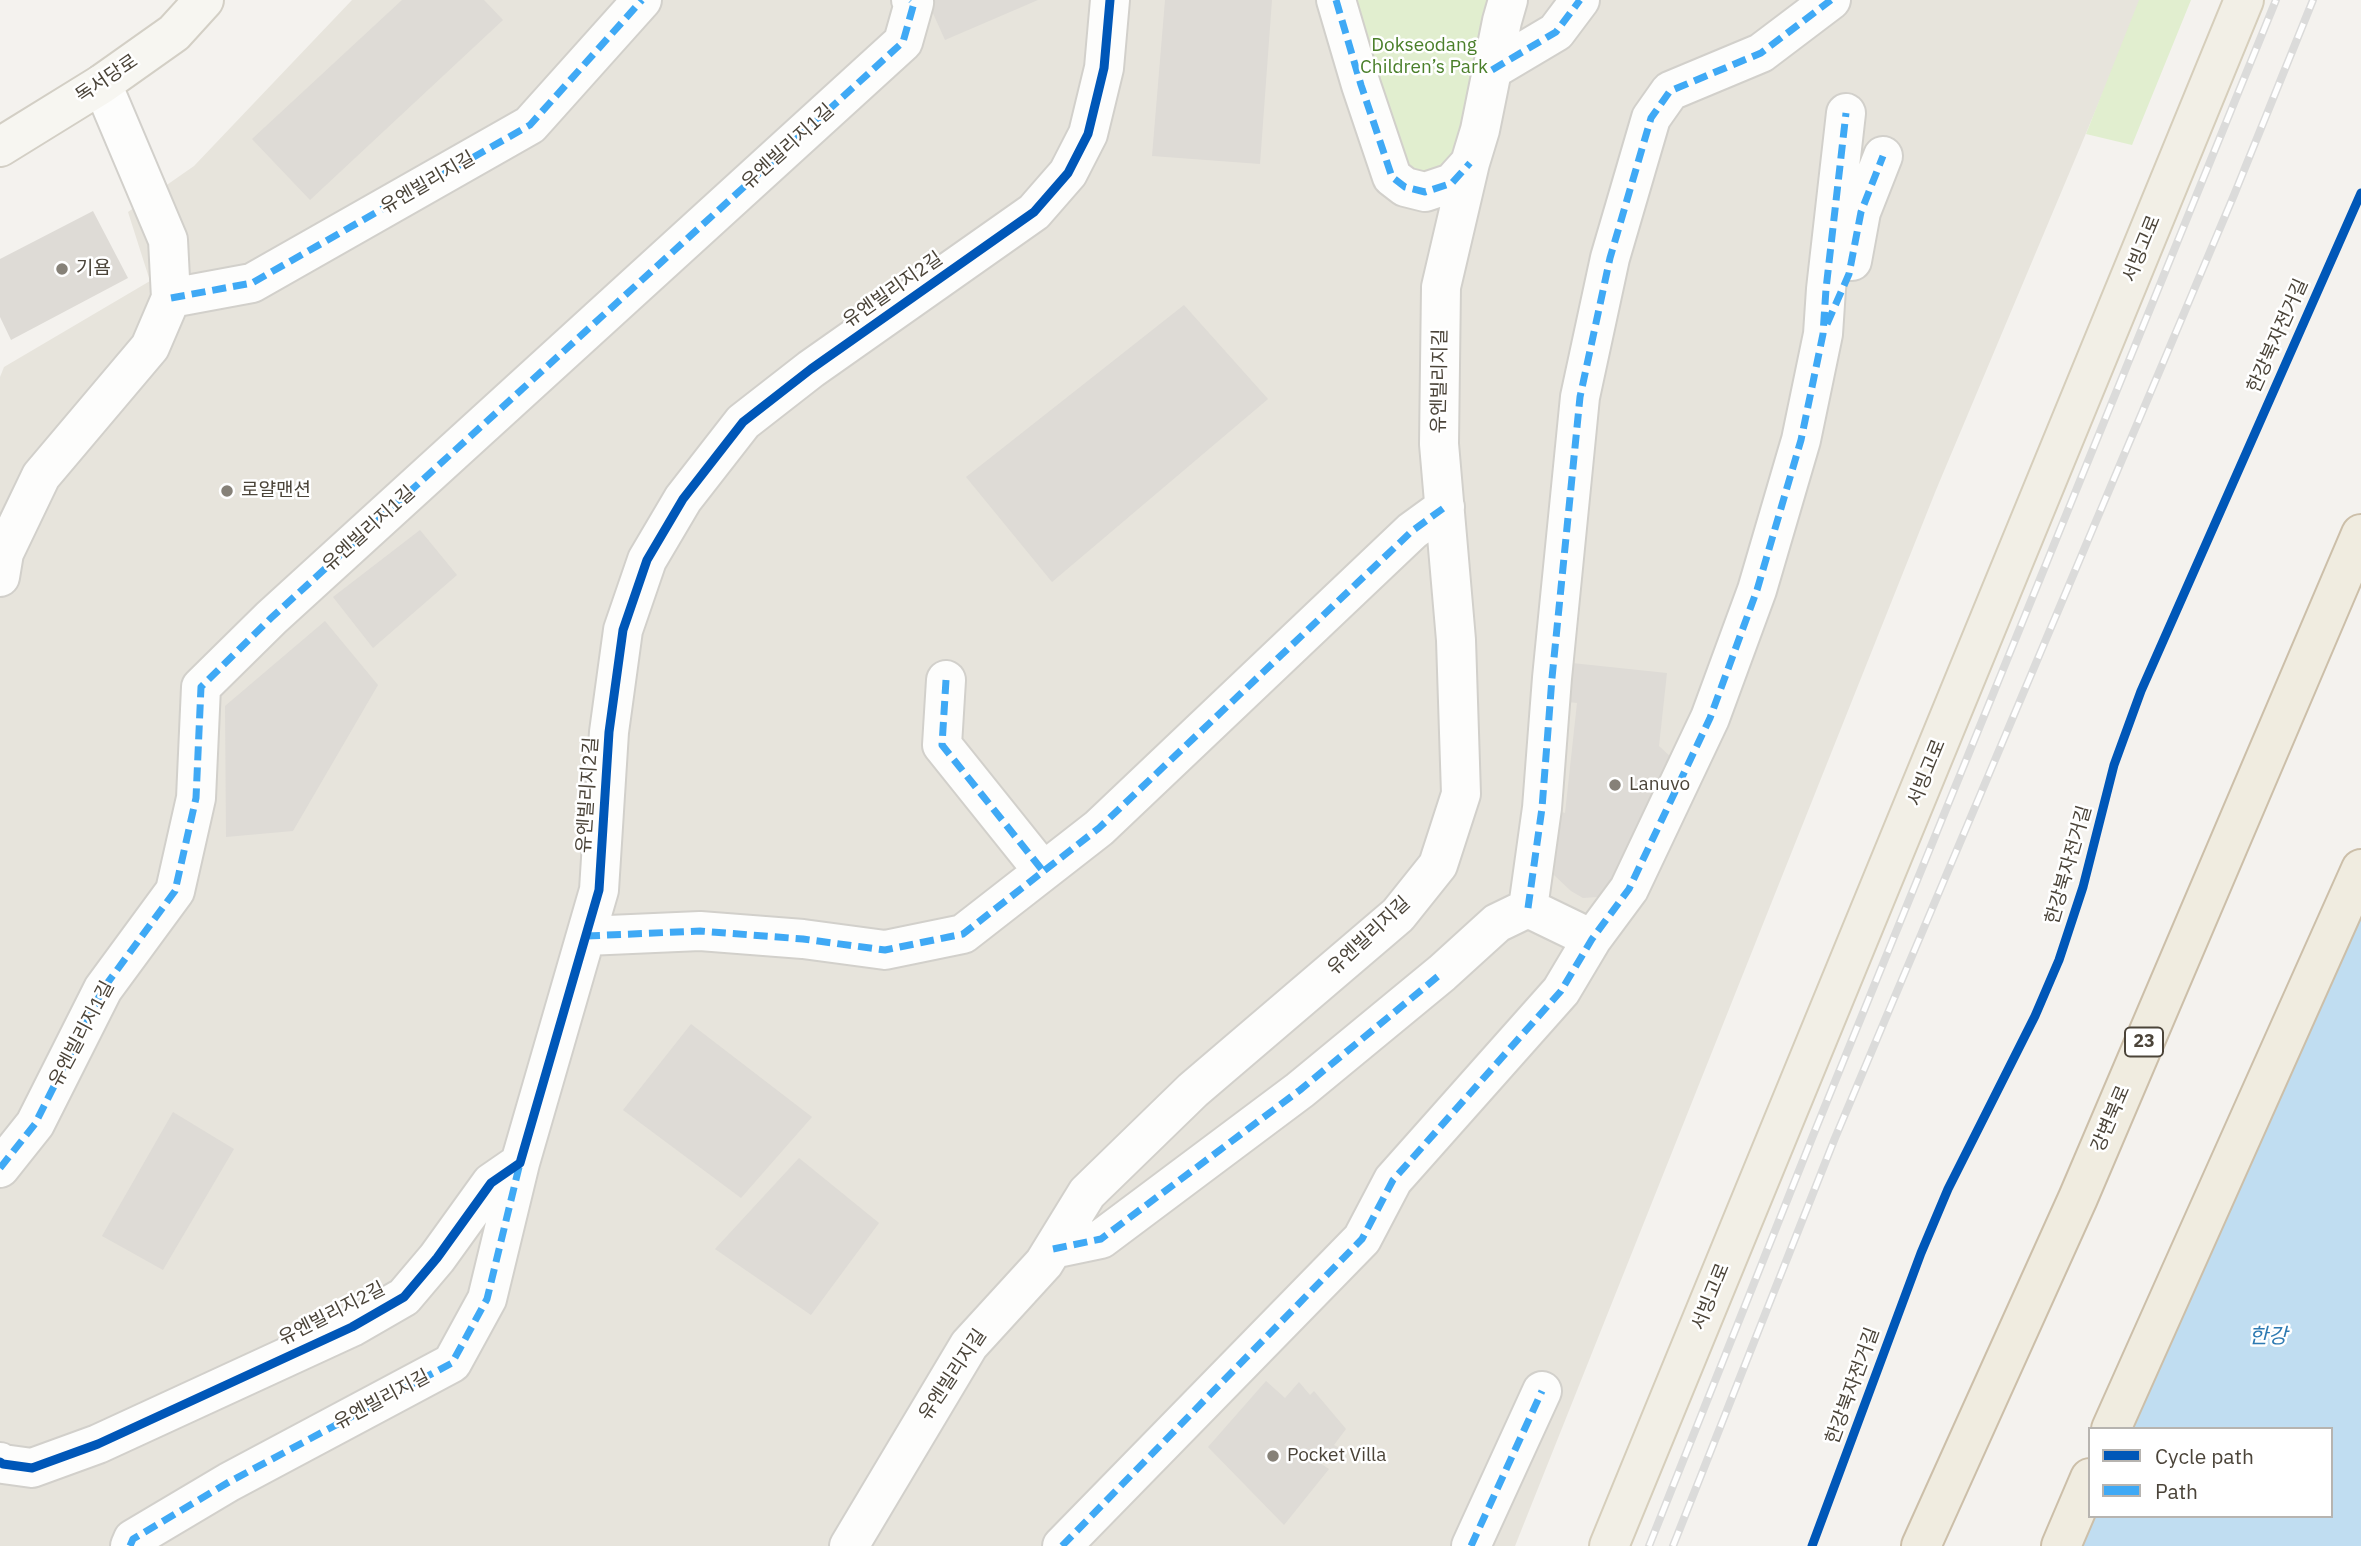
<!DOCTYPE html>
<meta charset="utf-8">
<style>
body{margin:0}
#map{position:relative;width:2361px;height:1546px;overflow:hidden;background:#f4f2ee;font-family:"IBM Plex Sans",sans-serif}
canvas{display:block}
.legend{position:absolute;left:2088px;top:1427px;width:245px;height:91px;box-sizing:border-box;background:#fff;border:2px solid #b7b4b0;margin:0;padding:9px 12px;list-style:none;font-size:21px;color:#4b4439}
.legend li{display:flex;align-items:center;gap:14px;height:35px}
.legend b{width:35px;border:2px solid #b7b4b0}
</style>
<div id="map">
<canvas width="2361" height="1546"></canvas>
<ul class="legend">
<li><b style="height:9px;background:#0057b8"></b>Cycle path</li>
<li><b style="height:9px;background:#3fa9f5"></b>Path</li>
</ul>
</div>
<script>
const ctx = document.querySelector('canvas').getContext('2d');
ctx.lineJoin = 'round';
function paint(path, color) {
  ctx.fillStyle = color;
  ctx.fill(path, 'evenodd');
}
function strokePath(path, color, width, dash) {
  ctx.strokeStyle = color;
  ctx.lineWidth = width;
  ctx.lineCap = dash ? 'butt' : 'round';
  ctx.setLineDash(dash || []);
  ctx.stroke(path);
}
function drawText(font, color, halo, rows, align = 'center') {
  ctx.font = font + ' "IBM Plex Sans","Noto Sans KR",sans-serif';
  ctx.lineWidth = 5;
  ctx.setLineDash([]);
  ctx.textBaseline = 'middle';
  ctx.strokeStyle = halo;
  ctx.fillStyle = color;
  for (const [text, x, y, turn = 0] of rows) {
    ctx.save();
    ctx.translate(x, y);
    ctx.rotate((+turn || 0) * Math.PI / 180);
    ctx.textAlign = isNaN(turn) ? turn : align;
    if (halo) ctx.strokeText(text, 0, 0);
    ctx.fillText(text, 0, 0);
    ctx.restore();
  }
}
const residential = new Path2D(`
 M352 0H2142L1936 490 1515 1546H0V377L4 367 150 281 128 212 194 166Z`);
const green = new Path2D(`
 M1347 0H1497L1446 179 1410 174Z
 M2139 0H2191L2132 145 2086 134Z`);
const water = new Path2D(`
 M2361 892V1546H2080L2092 1516H2331V1429H2130Z`);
const building = new Path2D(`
 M402 0H484L503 20 310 200 252 139Z
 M927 0H1038L945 40Z
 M1165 0H1272L1260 164 1152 156Z
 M93 211 128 278 11 340 0 317V259Z
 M1184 305 1268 399 1052 582 966 477Z
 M420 530 457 575 373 648 333 597Z
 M325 621 378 685 293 831 226 837 225 706Z
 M1572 663 1667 673 1659 746 1674 760 1611 896 1583 898 1571 891 1554 875 1559 811 1565 813 1577 703 1568 702Z
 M691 1024 812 1117 741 1198 623 1110Z
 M173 1112 234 1149 163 1270 102 1236Z
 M799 1158 879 1223 811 1315 715 1249Z
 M1266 1381 1285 1398 1299 1382 1310 1395 1314 1391 1346 1429 1334 1445 1340 1448 1320 1463 1329 1469 1284 1525 1208 1447Z`);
const minor = new Path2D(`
 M1336 0 1361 85 1392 177 1405 187 1425 192 1452 183 1470 163
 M1492 70 1556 32 1580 0
 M1852 261 1861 212 1883 156
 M171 298 252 283 530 125 642 0
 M0 577 4 553 41 476 150 347 171 298 168 240 102 84
 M946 680 942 745 1043 871
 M1528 908 1542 808 1552 678 1580 397 1610 258 1651 118 1670 91 1761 53 1831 0
 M586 936 700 931 803 939 885 950 963 934 1099 828 1412 531 1445 507
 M0 1168 35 1124 103 989 175 891 196 798 201 687 271 618 903 42 914 3 911 0
 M1053 1249 1101 1239 1300 1090 1442 973 1497 923 1528 908 1592 939
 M0 1462 3 1464 32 1468 98 1444 352 1327 404 1297 437 1258 491 1183 520 1163 599 890 609 732 623 630 647 560 683 499 743 422 811 369 1034 212 1068 173 1088 134 1104 68 1110 0
 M130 1546 133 1539 229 1482 452 1363 487 1299 520 1163
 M849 1546 969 1345 1044 1263 1087 1193 1193 1090 1398 915 1438 865 1461 794 1456 640 1439 444 1441 287 1470 163 1480 130 1502 21 1508 0
 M1062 1546 1362 1239 1393 1180 1561 991 1592 939 1629 889 1710 718 1757 590 1801 440 1823 334 1826 289 1846 113
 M1471 1546 1542 1391`);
const secondary = new Path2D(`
 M0 147 102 84 174 33 204 0`);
const primary = new Path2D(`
 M1609 1546 2244 0`);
const trunk = new Path2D(`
 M2111 1429 2361 869
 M1921 1546 2078 1198 2361 534
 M2061 1546 2090 1478`);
const rail = new Path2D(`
 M1649 1546 1812 1138 2276 0
 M1673 1546 1835 1138 2234 195 2313 0`);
const quiet = new Path2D(`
 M1336 0 1361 85 1392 177 1405 187 1425 192 1452 183 1470 163
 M1492 70 1556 32 1580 0
 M171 298 252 283 530 125 642 0
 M1827 324 1849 274 1861 212 1883 156
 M946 680 942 745 1043 871
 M1528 908 1542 808 1552 678 1580 397 1610 258 1651 118 1670 91 1761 53 1831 0
 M586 936 700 931 803 939 885 950 963 934 1099 828 1412 531 1445 507
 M0 1168 35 1124 103 989 175 891 196 798 201 687 271 618 903 42 914 3 911 0
 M1053 1249 1101 1239 1300 1090 1442 973
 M130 1546 133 1539 229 1482 452 1363 487 1299 520 1163
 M1062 1546 1362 1239 1393 1180 1561 991 1592 939 1629 889 1710 718 1757 590 1801 440 1823 334 1826 289 1846 113
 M1471 1546 1542 1391`);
const cycleway = new Path2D(`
 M0 1462 3 1464 32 1468 98 1444 352 1327 404 1297 437 1258 491 1183 520 1163 599 890 609 732 623 630 647 560 683 499 743 422 811 369 1034 212 1068 173 1088 134 1104 68 1110 0
 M1812 1546 1921 1253 1948 1189 2035 1016 2059 960 2083 887 2114 765 2141 691 2361 193`);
const markers = [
 [62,269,7,"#868178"],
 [227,491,7,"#868178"],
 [1615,785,7,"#868178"],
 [1273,1456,7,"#868178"]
];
const shields = [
 [2144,1042,38]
];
const shieldNames = [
 ["23",2144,1042]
];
const parkNames = [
 ["Dokseodang",1424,46],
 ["Children’s Park",1424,68]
];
const streetNames = [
 ["독서당로",107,79,-34],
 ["유엔빌리지1길",788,147,-42],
 ["유엔빌리지길",428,183,-30],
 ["서빙고로",2142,249,-68],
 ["유엔빌리지2길",893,290,-35],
 ["한강북자전거길",2278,336,-66],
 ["유엔빌리지길",1440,381,-89],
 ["유엔빌리지1길",369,529,-42],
 ["서빙고로",1927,773,-68],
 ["유엔빌리지2길",588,795,-86],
 ["한강북자전거길",2069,865,-74],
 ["유엔빌리지길",1369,936,-43],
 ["유엔빌리지1길",82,1034,-62],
 ["강변북로",2111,1119,-67],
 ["서빙고로",1711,1297,-68],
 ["유엔빌리지2길",332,1314,-27],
 ["유엔빌리지길",953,1375,-56],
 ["한강북자전거길",1853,1386,-70],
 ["유엔빌리지길",382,1400,-28]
];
const poiNames = [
 ["기욤",76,269],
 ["로얄맨션",241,491],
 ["Lanuvo",1629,785],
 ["Pocket Villa",1287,1456]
];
const waterNames = [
 ["한강",2268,1337]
];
paint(residential, '#e7e4dc');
paint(green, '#e1eecf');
paint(water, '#c0ddf1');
paint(building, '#dedbd6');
strokePath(minor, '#d2d0cb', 42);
strokePath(secondary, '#d3cfc5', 42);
strokePath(primary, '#d6cebb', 42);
strokePath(trunk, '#ccbfa9', 42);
strokePath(minor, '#fdfdfc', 38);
strokePath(secondary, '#f7f6f1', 38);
strokePath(primary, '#f2efe6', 38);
strokePath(trunk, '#f0ece0', 38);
strokePath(rail, '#dbdbda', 8);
strokePath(rail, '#fff', 5, [16]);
strokePath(quiet, '#3fa9f5', 7, [14, 7]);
strokePath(cycleway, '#0057b8', 9);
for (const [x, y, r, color] of markers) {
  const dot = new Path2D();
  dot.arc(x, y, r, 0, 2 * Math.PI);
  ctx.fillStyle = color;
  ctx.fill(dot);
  strokePath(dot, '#fff', 2.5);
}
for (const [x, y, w] of shields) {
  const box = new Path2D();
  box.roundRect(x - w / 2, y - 14.5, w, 29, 5);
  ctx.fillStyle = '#fff';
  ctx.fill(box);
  strokePath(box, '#4b4439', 2);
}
drawText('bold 18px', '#4b4439', null, shieldNames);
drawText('19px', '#4a7f2a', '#fff', parkNames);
drawText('19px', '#4b4439', '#fff', streetNames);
drawText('19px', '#4b4439', '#fff', poiNames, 'left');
drawText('italic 21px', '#2e7ab2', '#fff', waterNames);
</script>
